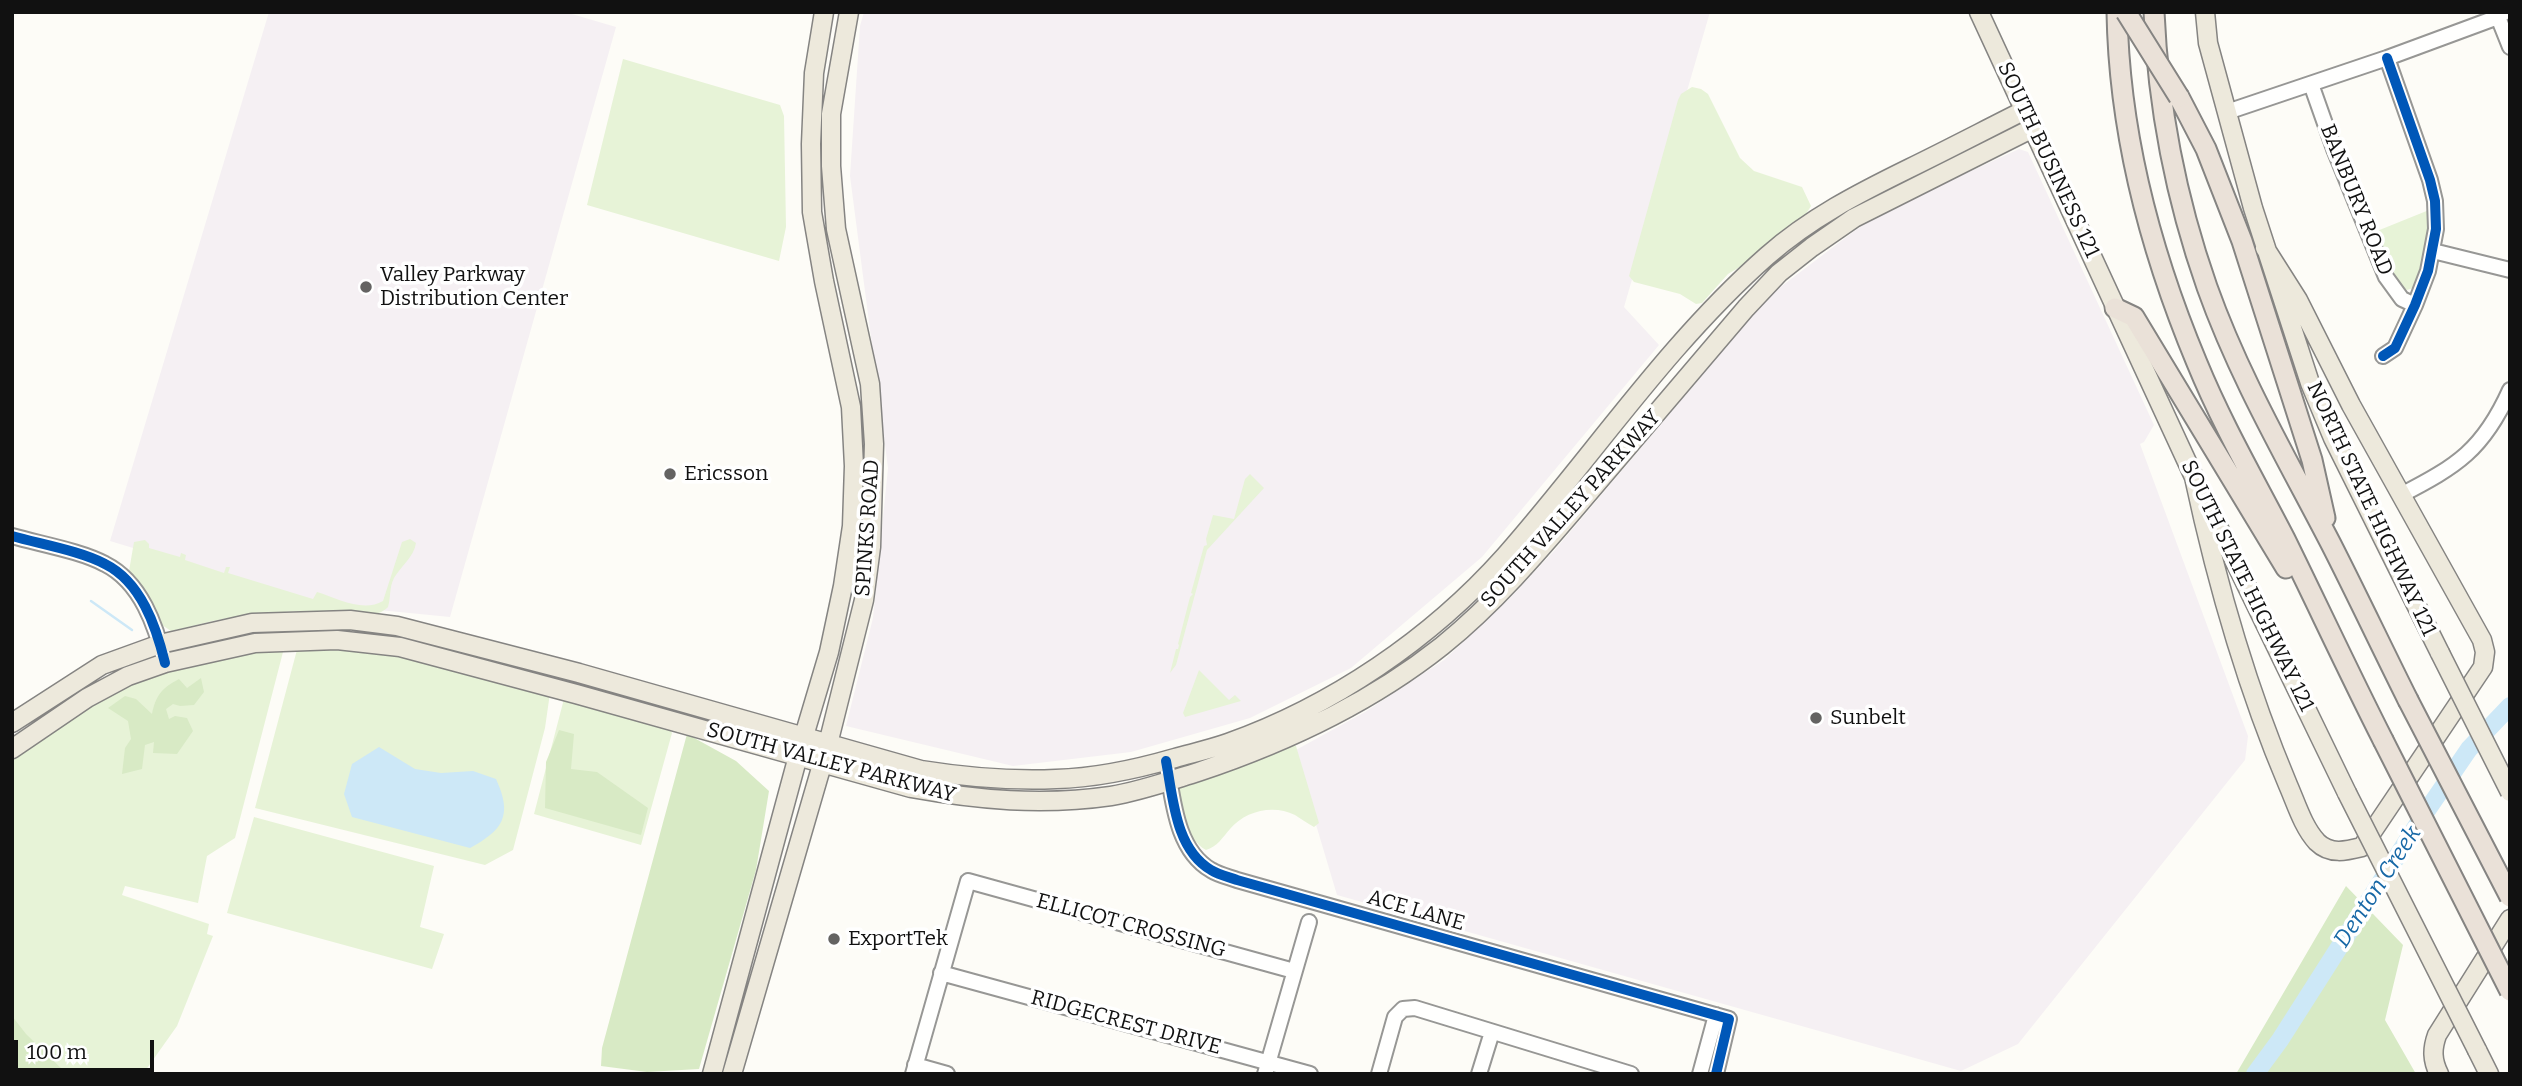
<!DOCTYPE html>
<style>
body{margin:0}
#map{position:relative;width:2522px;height:1086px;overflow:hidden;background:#fdfcf7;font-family:Bitter,serif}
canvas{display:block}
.frame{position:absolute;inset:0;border:14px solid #111;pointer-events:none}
.scale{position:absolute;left:14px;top:1040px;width:140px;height:32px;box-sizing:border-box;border:4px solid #111;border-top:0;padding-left:9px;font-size:21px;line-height:24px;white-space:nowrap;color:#111;-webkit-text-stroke:5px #fff;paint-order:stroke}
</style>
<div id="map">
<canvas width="2522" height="1086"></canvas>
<div class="frame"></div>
<div class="scale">100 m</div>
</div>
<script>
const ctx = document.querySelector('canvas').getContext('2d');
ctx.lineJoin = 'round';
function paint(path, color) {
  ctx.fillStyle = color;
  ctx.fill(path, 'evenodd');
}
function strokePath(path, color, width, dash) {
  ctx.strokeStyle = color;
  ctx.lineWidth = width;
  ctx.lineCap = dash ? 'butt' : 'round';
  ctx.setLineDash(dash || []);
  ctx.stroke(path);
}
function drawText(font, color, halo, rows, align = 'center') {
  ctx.font = font + ' Bitter,serif';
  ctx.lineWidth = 7;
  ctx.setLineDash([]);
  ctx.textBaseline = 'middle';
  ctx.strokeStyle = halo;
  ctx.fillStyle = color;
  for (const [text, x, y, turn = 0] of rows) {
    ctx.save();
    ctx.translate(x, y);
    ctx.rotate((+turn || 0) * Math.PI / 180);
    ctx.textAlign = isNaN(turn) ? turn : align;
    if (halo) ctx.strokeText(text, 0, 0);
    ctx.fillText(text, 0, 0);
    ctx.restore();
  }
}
const industrial = new Path2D(`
 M269 12H565L616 27 450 617 318 604 110 541Z
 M864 12H1710L1624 307 1659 345 1482 557 1351 668 1250 718 1131 752 1013 766 846 726 873 618 888 468 850 176 860 26Z
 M2019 149 2028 152 2154 425 2144 442 2140 444 2248 736 2245 760 2018 1044 1961 1071 1337 895 1294 751 1365 712 1444 660 1507 601 1554 551 1770 295 1857 229 1906 201Z`);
const green = new Path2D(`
 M623 59 780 105 784 116 786 227 779 261 587 205Z
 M1692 87 1701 89 1708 94 1740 158 1754 171 1802 187 1811 206 1806 214 1748 262 1728 274 1702 303 1696 304 1680 294 1634 282 1629 276 1678 100 1681 94Z
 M2429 210C2431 238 2424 261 2416 287L2407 290 2399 286 2377 231Z
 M1250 474 1264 488 1207 550 1176 665 1170 673 1176 649H1178L1179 645 1178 644 1190 597 1193 594 1191 593 1204 546 1207 545 1206 539 1213 515 1234 519 1245 479Z
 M410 539 416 543C414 557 401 566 394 578 389 588 391 597 388 607 375 621 350 611 332 611 293 611 251 612 213 621 199 624 185 628 171 631L159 623C153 603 144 586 129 571L134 542 145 540 149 544V548L180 557 181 553 186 555 185 560 224 573 226 567H230L228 573 313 599 317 592C337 598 363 613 383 601L402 542Z
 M345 644 411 656 550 693 545 728 513 850 485 865 255 808 298 646Z
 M279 649 283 652 235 838 207 856 198 903 125 886 122 895 209 924 207 934 213 936 177 1026 143 1074H54L12 1032V755L46 730 139 681 140 682 149 674 221 652Z
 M1199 670 1229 700 1235 695 1241 701 1185 717 1183 713Z
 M565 695 669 727 672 733 641 845 534 814Z
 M1291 743 1296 746 1319 823 1314 827C1307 823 1301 819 1295 815 1273 804 1245 811 1230 829 1223 837 1217 847 1206 850 1186 839 1177 805 1180 784Z
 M254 817 434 866 420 927 444 934 432 969 227 913Z`);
const forest = new Path2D(`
 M201 678 204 692 194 705 180 706 173 704 166 709 169 719 175 716 187 718 193 731 177 754 153 753 154 742 145 745 142 769 122 774 125 748 131 739 128 721 108 708 125 696 136 699 152 714C156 695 162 688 179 679L187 688Z
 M559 730 574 734 571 769 597 772 648 808 641 835 545 808 546 762Z
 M687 734 736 761 769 791 756 870 699 1069 647 1072 601 1066 602 1048Z
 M2346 886 2403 945 2385 1020 2416 1074H2236Z
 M12 1016 26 1034 67 1074H12Z`);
const water = new Path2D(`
 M379 747 415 769 441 773 473 771 496 779C513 816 503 830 470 848L352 817 344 794 352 764Z`);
const stream = new Path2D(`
 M91 601 132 630`);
const river = new Path2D(`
 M2255 1074 2280 1040 2419 822 2469 749 2510 706`);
const minor = new Path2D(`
 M2496 12 2510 47
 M2311 84 2334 149 2386 277 2402 299 2415 305
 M2227 112 2387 58 2498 17 2505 12
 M2433 251 2510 270
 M2383 356 2395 348 2415 305 2428 271 2436 229 2435 201 2430 180 2387 58
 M2401 495C2457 466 2483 450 2510 390
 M12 536C40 544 81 551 105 564 141 582 156 626 165 663
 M1166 761C1173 797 1175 849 1211 870 1219 875 1229 877 1237 880L1729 1019 1716 1074
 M941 973 1310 1074
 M915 1065 947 1074
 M913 1074 968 881 1294 971
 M1265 1074 1309 922
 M1379 1074 1395 1017 1403 1009 1415 1008 1631 1074
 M1479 1074 1492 1032
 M1700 1074 1716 1015`);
const major = new Path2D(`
 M1979 12 2194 477 2347 793
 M2205 12 2208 43 2253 208 2310 383 2333 438 2440 653
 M2194 477C2216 580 2247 688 2288 785 2296 803 2303 827 2317 842 2330 855 2346 851 2362 847L2483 667 2485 652 2482 640 2351 405 2298 300 2265 248
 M12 723 102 665 160 644 252 623 350 620 397 626 579 673 921 770C965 777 1011 781 1056 779 1096 778 1137 769 1175 758 1193 753 1211 749 1228 743 1332 706 1431 639 1505 556 1593 456 1667 344 1767 256 1810 218 1859 193 1910 168 1949 149 1987 129 2025 110
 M12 749 87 698 128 676 165 663 255 643 337 640 400 647 576 694 911 788C978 800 1042 806 1111 796 1141 791 1169 781 1198 772 1285 743 1369 704 1442 646 1498 601 1545 544 1592 489 1643 429 1695 368 1746 308L1779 273 1812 247 1854 218 2033 128
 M2477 1050 2489 1074
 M712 1074 798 756 829 652 843 586 852 526 854 466 851 407 824 281 812 212 811 144 814 73 824 12
 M732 1074 828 744 864 600 871 547 874 444 870 384 836 229 831 166V114L849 12
 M2439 1074C2432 1060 2432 1049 2437 1035L2510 919`);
const highway = new Path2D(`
 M2117 12C2119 132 2151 253 2197 363 2222 424 2255 481 2285 539 2318 606 2349 673 2383 740
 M2154 12C2158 105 2176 199 2207 287 2239 377 2287 459 2331 544 2357 595 2382 648 2408 700
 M2179 97 2206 149 2242 241 2312 460 2325 518
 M2115 308 2134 317 2286 568`);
const majorBridge = new Path2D(`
 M2440 653 2510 792
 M2347 793 2477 1050`);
const highwayBridge = new Path2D(`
 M2126 12 2179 97
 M2408 700 2510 897
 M2383 740 2510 991`);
const cycleway = new Path2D(`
 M2383 356 2395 348 2415 305 2428 271 2436 229 2435 201 2430 180 2387 58
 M12 536C40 544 81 551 105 564 141 582 156 626 165 663
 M1166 761C1173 797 1175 849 1211 870 1219 875 1229 877 1237 880L1729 1019 1716 1074`);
const markers = [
 [366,287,7,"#646362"],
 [670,474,7,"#646362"],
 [1816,718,7,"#646362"],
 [834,939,7,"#646362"]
];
const streetNames = [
 ["SOUTH BUSINESS 121",2048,160,65],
 ["BANBURY ROAD",2356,200,68],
 ["SOUTH VALLEY PARKWAY",1571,509,-48],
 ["NORTH STATE HIGHWAY 121",2371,509,65],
 ["SPINKS ROAD",868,528,-86],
 ["SOUTH STATE HIGHWAY 121",2247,586,64],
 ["SOUTH VALLEY PARKWAY",831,763,15],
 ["ACE LANE",1416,911,16],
 ["ELLICOT CROSSING",1131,926,15],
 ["RIDGECREST DRIVE",1126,1023,15]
];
const poiNames = [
 ["Valley Parkway",380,275],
 ["Distribution Center",380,299],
 ["Ericsson",684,474],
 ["Sunbelt",1830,718],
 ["ExportTek",848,939]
];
const waterNames = [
 ["Denton Creek",2378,887,-57]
];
paint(industrial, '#f5f0f3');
paint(green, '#e7f3d7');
paint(forest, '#d8eac5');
paint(water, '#cde8f7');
strokePath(stream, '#cde8f7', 2.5);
strokePath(river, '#cde8f7', 18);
strokePath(minor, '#979795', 18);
strokePath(major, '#858482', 21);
strokePath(highway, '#858482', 23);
strokePath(minor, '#fffffe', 14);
strokePath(major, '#ede9dc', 18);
strokePath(highway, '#eae1d8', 19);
strokePath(majorBridge, '#858482', 21, []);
strokePath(highwayBridge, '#858482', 23, []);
strokePath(majorBridge, '#ede9dc', 18);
strokePath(highwayBridge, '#eae1d8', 19);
strokePath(cycleway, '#0057b8', 10);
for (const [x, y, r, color] of markers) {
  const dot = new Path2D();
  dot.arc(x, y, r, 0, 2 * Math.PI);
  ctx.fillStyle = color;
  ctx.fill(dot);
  strokePath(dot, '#fff', 2.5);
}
drawText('21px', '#111', '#fff', streetNames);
drawText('21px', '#111', '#fff', poiNames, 'left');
drawText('italic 23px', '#1768a6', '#fff', waterNames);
</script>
